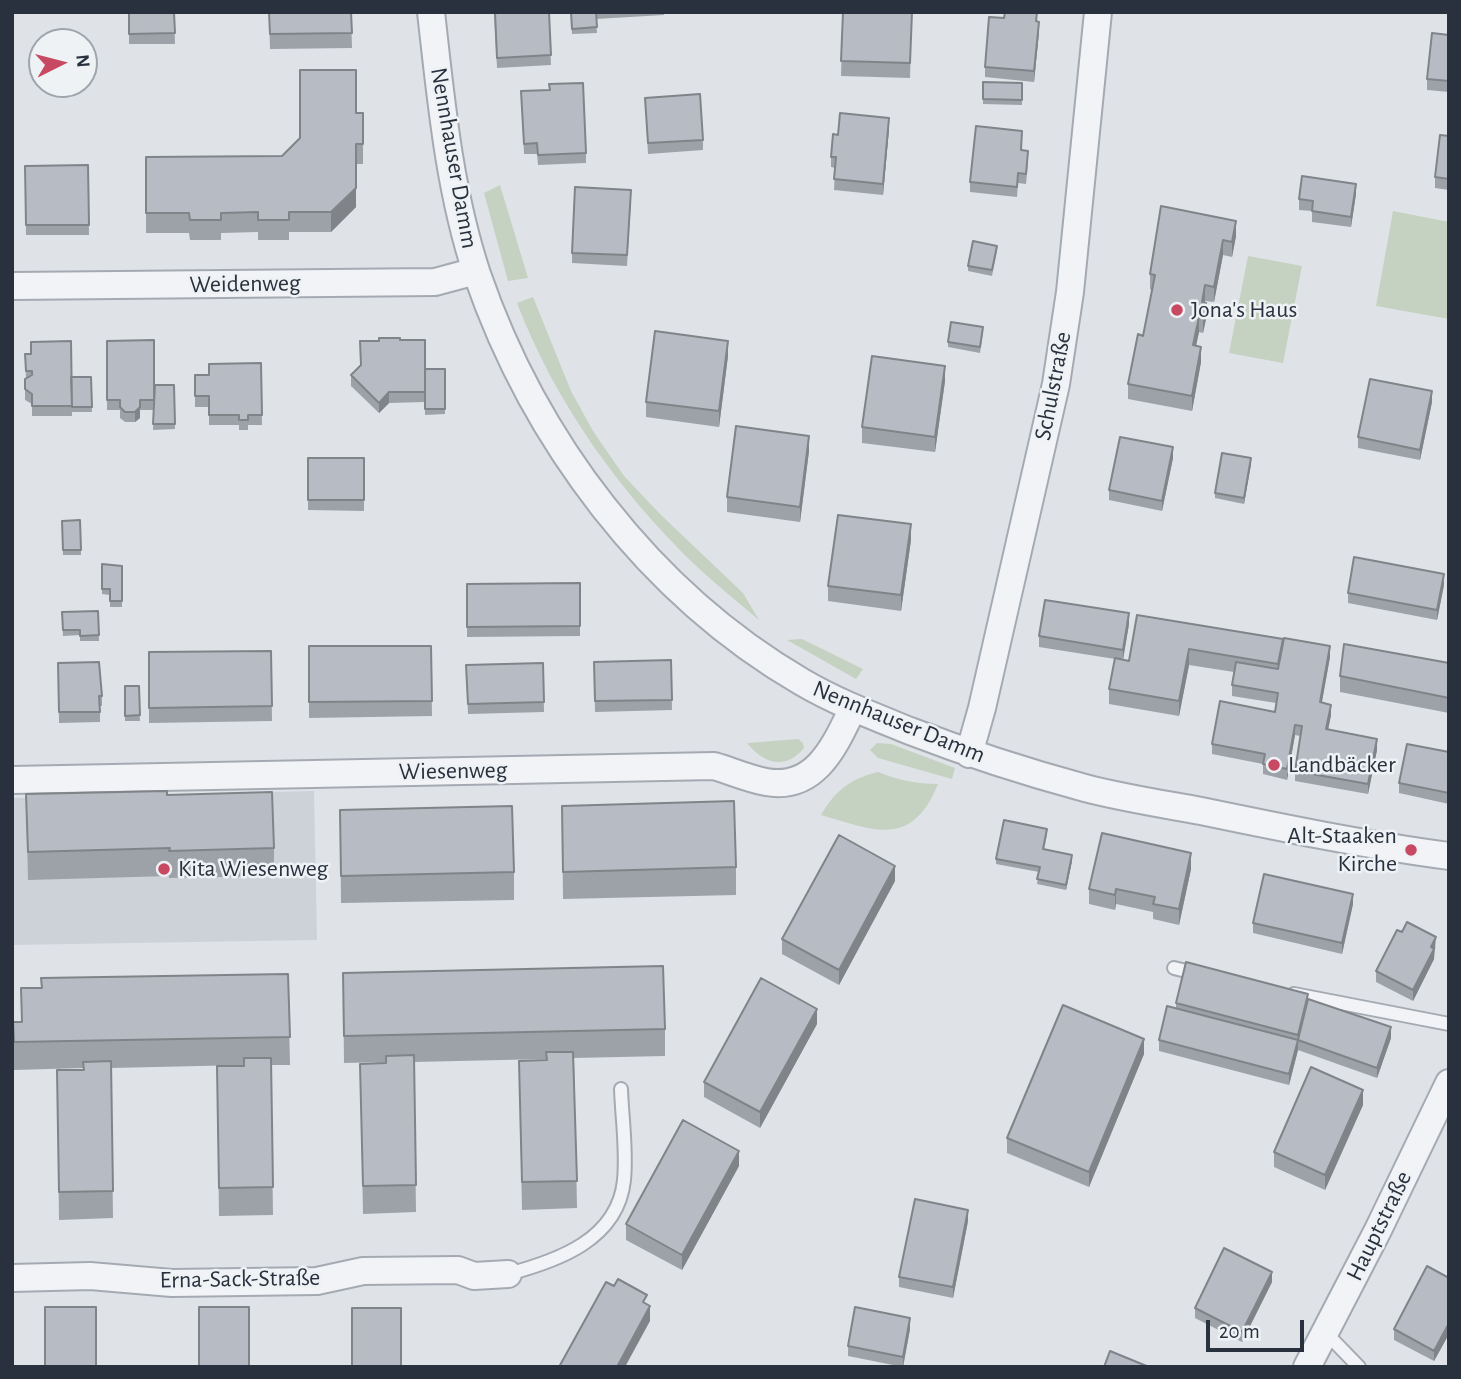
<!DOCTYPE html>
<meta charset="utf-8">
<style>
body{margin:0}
#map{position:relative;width:1461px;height:1379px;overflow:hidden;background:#dfe3e8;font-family:"Alegreya Sans",sans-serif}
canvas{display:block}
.frame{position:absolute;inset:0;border:14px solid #29313e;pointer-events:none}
.north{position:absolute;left:28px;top:28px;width:70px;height:70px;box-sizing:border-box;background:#eef2f5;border:2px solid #9fa5ac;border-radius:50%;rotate:84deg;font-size:19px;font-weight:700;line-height:28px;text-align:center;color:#29313e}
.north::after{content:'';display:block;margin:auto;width:24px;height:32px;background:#c74962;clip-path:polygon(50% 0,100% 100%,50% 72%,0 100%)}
.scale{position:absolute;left:1206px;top:1320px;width:98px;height:32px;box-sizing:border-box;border:4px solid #29313e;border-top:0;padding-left:9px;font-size:21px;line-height:24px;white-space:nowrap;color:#29313e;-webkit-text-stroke:5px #eef2f5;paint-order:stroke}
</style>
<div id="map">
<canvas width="1461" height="1379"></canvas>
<div class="frame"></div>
<div class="north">N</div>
<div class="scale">20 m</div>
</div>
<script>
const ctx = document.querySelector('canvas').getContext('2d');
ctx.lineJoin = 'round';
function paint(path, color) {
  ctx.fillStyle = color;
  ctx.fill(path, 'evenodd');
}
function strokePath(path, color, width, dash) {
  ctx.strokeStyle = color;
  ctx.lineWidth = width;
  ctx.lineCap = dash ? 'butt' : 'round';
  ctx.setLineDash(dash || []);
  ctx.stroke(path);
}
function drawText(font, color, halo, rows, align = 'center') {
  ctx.font = font + ' "Alegreya Sans",sans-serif';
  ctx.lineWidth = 5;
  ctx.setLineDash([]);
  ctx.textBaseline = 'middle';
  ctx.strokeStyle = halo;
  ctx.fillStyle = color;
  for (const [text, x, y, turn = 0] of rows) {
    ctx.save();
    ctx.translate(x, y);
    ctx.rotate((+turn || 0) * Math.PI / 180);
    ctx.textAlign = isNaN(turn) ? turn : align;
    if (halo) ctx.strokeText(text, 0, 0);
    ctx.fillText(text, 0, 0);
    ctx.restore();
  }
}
const built = new Path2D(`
 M314 791 317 940 12 945V798Z`);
const green = new Path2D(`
 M500 185 528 278 508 281 484 193Z
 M1393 211 1449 222V319L1376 306Z
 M1248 256 1302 266 1283 363 1229 353Z
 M533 297 571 391 593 431 624 476 661 515 743 593 759 620C737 601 714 583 694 564 618 490 555 402 517 303Z
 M802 639 863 669 856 679 787 640Z
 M798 739 803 743 804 748C785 771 763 763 747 743Z
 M877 743 891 744 955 768 952 779 878 758 870 750Z
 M878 772C898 780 916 784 938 784 912 848 875 831 821 815 835 791 851 778 878 772Z`);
const lane = new Path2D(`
 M1174 968 1198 974
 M1294 994 1449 1024
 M508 1274C557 1261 618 1240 624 1180 627 1150 622 1118 621 1089
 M1326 1333 1359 1367`);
const street = new Path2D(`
 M431 12C441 100 449 190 477 274 534 440 649 593 802 682 836 702 873 716 910 731 967 753 1026 772 1085 788 1123 798 1163 804 1201 811 1283 828 1366 845 1449 856
 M12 286 435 282 476 271
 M969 754 982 708 1056 384 1070 292 1098 12
 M12 780 714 766C731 771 749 779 766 782 816 791 835 745 853 708
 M12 1278 90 1276 172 1283 317 1281 363 1271 458 1270 474 1276 508 1274
 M1307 1367 1378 1230 1449 1083`);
const wall = new Path2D(`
 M129 12H174L175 44H129Z
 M269 12H351L352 48 270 49Z
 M494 12H549L551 65 497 68Z
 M571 12H664V15L596 19 597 33 572 34Z
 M843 12H912L910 78 841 76Z
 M1037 22 1039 32 1034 82 985 77V67Z
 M1449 35V92L1427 90V79Z
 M1022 83V105L983 104V99Z
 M521 91 586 153V163L538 165 537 154H524Z
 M645 98 703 140V150L648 154Z
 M356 113H363V164H356V207L331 232H289V240H258V232L221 233V240H190L189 233H146V157L282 156Z
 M889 129 883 195 834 190 835 168 831 167V157L838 135Z
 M1449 136V190L1435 188V177Z
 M1022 142 1021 151 1028 162 1026 184 1018 183 1017 197 970 192V182Z
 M88 165 89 235H26L25 166Z
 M1356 194 1351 227 1312 222V211L1299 210V199Z
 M631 201 627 266 572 263V253Z
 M1161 206 1236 236 1232 257 1223 255 1214 302 1205 301 1206 319 1203 333 1199 332 1196 345 1201 362 1192 411 1128 399V384L1143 336 1152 290 1150 289V274Z
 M997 251 992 276 968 271V266Z
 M983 332 980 353 948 347V342Z
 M400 340 425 373 445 409V414L425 415V402L389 403 379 413 351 386V375Z
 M71 341 72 416H32V404L25 400V379H26L25 354H31Z
 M107 341 154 392 174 385 175 429 153 430 154 410H140V418L135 422H125L120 418V410H107Z
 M728 356 719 427 646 417V402Z
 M261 363 262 425H248V430H239V425H209V407H195V375H209Z
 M71 377H91L92 412H72Z
 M945 381 935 452 862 443V427Z
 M1432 402 1420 460 1358 448V437Z
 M809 451 800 522 727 512V497Z
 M308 458H364V511L308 510Z
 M1173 458 1162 511 1109 500V490Z
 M1251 464 1244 504 1215 498V493Z
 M80 520 81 555H63L62 521Z
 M911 540 901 611 828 601V586Z
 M102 564 122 566V607H110V595L102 594Z
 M580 583V636L467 637V584Z
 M1444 585 1437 620 1348 603V593Z
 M98 611 99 641H80V635L63 636 62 612Z
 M1137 615 1330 657 1322 702 1331 715 1328 730 1377 750 1368 794 1295 781V771L1300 736 1295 735 1287 780 1263 774V764L1212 754V744L1275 712 1276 703 1232 696V685L1234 672 1189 665 1179 716 1109 704V689L1115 659 1039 647V636L1129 624 1123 659 1129 661Z
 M309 646H431L432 716 309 718Z
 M271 651 272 721 149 723V652Z
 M671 660 672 710 595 712 594 662Z
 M58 663 102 696V706H100V722L59 723Z
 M543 663 544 712 468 714 466 665Z
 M1449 663V713L1340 692V676Z
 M125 686H139L140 721H125Z
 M1449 752V804L1399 793V783Z
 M26 794 167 795 274 848V876L169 878V876L28 880Z
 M562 806 736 867V895L563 899Z
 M340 810 514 872V900L341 903Z
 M1047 834 1044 850 1072 861 1066 890 1037 884 1039 872 996 864V859Z
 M1191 869 1179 925 1153 919V912L1116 904 1115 910 1089 904V889Z
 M895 881 839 985 782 954V939Z
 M1353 904 1342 954 1253 933V923Z
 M1436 947 1434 950V959L1413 1001 1376 982V971Z
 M343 973 665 1029V1056L574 1058 577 1208 522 1210 519 1061 546 1060V1059L414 1062 416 1212 363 1214 360 1064 386 1062 344 1063Z
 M288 974 290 1065H271L273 1215 219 1216 217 1066 244 1065 111 1068 113 1218 59 1220 57 1070H83V1068L14 1070 13 1022H21V988H41Z
 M1308 999 1391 1038 1377 1078 1298 1050 1289 1085 1159 1051V1040L1176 1008V1003Z
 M817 1024 760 1128 704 1097V1082Z
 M1144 1054 1089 1187 1007 1153V1138Z
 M1363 1105 1325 1190 1274 1167V1152Z
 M739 1166 682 1270 626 1240V1224Z
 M968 1221 953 1298 899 1287V1277Z
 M1449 1278V1334L1434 1361 1394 1340V1329Z
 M1272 1282 1242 1342 1195 1318V1308Z
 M910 1329 903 1367 848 1356V1346Z`);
const shadedWall = new Path2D(`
 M1039 22V32L1034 82V71Z
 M889 118V129L883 195V184Z
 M1356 184V194L1351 227V217Z
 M356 188V207L331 232V212Z
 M1236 221V236L1232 257V242Z
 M1223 240V255L1214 302V287Z
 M1205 285V301L1202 318V302Z
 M1206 303V319L1203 333V318Z
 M1199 317V332L1193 360V345Z
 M728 341V356L719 427V411Z
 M1201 347V362L1192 411V396Z
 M945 366V381L935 452V437Z
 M1432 391V402L1420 460V450Z
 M389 392V403L379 413V403Z
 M140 407V418L135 422V412Z
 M809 436V451L800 522V507Z
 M1173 447V458L1162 511V501Z
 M1251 458V464L1244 504V498Z
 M911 524V540L901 611V595Z
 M1444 574V585L1437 620V610Z
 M1129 613V624L1123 660V650Z
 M1330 646V657L1320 712V702Z
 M1189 649V665L1179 716V701Z
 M1331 705V715L1326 740V729Z
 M1295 725V735L1287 780V769Z
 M1377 739V750L1368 794V784Z
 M1191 853V869L1179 925V909Z
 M1072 855V861L1066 890V885Z
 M895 866V881L839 985V970Z
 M1116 889V904L1115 910V895Z
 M1353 894V904L1342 954V943Z
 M1436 937 1434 959 1413 1001V990Z
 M817 1009V1024L760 1128V1112Z
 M1391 1027V1038L1377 1078V1068Z
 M1144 1039V1054L1089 1187V1172Z
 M1298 1040V1050L1289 1085V1074Z
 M1363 1090V1105L1325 1190V1175Z
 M739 1151V1166L682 1270V1255Z
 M968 1210V1221L953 1298V1287Z
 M1272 1272V1282L1242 1342V1332Z
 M650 1306V1321L625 1367H617Z
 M910 1318V1329L903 1367V1357Z
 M1449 1323V1334L1434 1361V1351Z`);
const building = new Path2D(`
 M129 12H174L175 33 129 34Z
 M269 12H351L352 33 270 34Z
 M495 12H549L551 55 497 58Z
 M571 12H596L597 27 572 29Z
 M843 12H912L910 63 841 61Z
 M1005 12H1037L1036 21 1039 22 1034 71 985 67 989 17 1004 18Z
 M1432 33 1449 35V81L1427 79Z
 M300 70H356V113H363V144H356V188L331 212H289V220H258V212L221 213V220H190L189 213H146V157L282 156 300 138Z
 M983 82 1022 83V100L983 99Z
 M583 83 586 153 538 155 537 143 524 144 521 91 550 90 549 84Z
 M700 94 703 140 648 143 645 98Z
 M840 113 889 118 883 184 834 179 836 157H831L833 134 838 135Z
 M976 126 1022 131 1021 150 1028 151 1026 174 1018 173 1017 187 970 182Z
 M1440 135 1449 136V179L1435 177Z
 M88 165 89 225H26L25 166Z
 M1302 176 1356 184 1351 217 1312 211 1313 201 1299 199Z
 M575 187 631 190 627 255 572 253Z
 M1161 206 1236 221 1232 242 1223 240 1214 287 1205 285 1202 302 1206 303 1203 318 1199 317 1193 345 1201 347 1192 396 1128 384 1138 334 1143 336 1155 275 1150 274Z
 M973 241 997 246 992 270 968 266Z
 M951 322 983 327 980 347 948 342Z
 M655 331 728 341 719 411 646 402Z
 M379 338H400V340H425V392H389L379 403 351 375 361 365 360 341H379Z
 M154 340V400H140V407L135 412H125L120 407V400H107V341Z
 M71 341 72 406H32V394L25 389V379L32 375V371H26L25 354H31V342Z
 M872 356 945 366 935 437 862 427Z
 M261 363 262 415H248V420H239V415H209V396H195V375H209V364Z
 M425 369H445V409H425Z
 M71 377H91L92 407H72Z
 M1370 379 1432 391 1420 450 1358 437Z
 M155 385H174L175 424H153Z
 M736 426 809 436 800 507 727 497Z
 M1120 437 1173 447 1162 501 1109 490Z
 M1222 453 1251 458 1244 498 1215 493Z
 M308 458H364V500H308Z
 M838 515 911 524 901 595 828 586Z
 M80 520 81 550H63L62 521Z
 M1354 557 1444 574 1437 610 1348 593Z
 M102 564 122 566V601H110V589H102Z
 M580 583V626L467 627V584Z
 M1045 600 1129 613 1123 650 1039 636Z
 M98 611 99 635 80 636V630H63L62 612Z
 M1137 615 1283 639 1278 664 1189 649 1179 701 1109 689 1115 658 1129 661Z
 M1284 638 1330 646 1320 702 1331 705 1326 729 1377 739 1368 784 1295 771 1302 726 1295 725 1287 769 1263 764 1265 754 1212 744 1220 701 1275 712 1278 693 1232 685 1236 662 1278 669Z
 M1344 644 1449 663V698L1340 676Z
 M309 646H431L432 701 309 702Z
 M271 651 272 706 149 708V652Z
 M671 660 672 700 595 701 594 662Z
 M99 662 102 696H99L100 712H59L58 663Z
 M543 663 544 702 468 704 466 665Z
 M125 686H139L140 715 125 716Z
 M1407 744 1449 752V793L1399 783Z
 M167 791V795L272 792 274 848 169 851 170 848 28 852 26 794Z
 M734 801 736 867 563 872 562 806Z
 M512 806 514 872 341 876 340 810Z
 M1004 820 1047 829 1043 849 1072 855 1066 885 1037 879 1040 867 996 859Z
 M1102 833 1191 853 1179 909 1153 904 1155 897 1116 889 1115 895 1089 889Z
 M839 835 895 866 839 970 782 939Z
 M1264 874 1353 894 1342 943 1253 923Z
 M1407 922 1436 937 1431 947 1434 949 1413 990 1376 971 1397 930 1402 932Z
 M1186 962 1308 994 1298 1035 1176 1003Z
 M663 966 665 1029 344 1036 343 973Z
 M288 974 290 1037 14 1042 13 1022H22L21 988H42L41 978Z
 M761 978 817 1009 760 1112 704 1082Z
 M1308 999 1391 1027 1377 1068 1298 1040Z
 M1063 1005 1144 1039 1089 1172 1007 1138Z
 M1167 1006 1298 1040 1289 1074 1159 1040Z
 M546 1052H573L577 1181 522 1182 519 1061 547 1060Z
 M414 1055 416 1185 363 1186 360 1064 386 1063V1056Z
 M244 1058H271L273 1187 219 1188 217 1066H244Z
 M111 1061 113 1191 59 1192 57 1070H84L83 1062Z
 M1311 1067 1363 1090 1325 1175 1274 1152Z
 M683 1120 739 1151 682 1255 626 1224Z
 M915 1199 968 1210 953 1287 899 1277Z
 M1224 1248 1272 1272 1242 1332 1195 1308Z
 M1427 1266 1449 1278V1323L1434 1351 1394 1329Z
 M618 1279 647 1295 643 1302 650 1306 617 1367H559L606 1282 614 1286Z
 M45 1307H96V1367H45Z
 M199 1307H249V1367H199Z
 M855 1307 910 1318 903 1357 848 1346Z
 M352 1308H401V1367H352Z
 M1110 1351 1149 1367H1104Z`);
const markers = [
 [1177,310,7,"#c74962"],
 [1274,765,7,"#c74962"],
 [1411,850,7,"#c74962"],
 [164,869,7,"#c74962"]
];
const streetNames = [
 ["Nennhauser Damm",454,158,80],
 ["Weidenweg",245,284,-1],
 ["Schulstraße",1053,386,-79],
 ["Nennhauser Damm",899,722,22],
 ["Wiesenweg",453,771,-1],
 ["Hauptstraße",1379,1226,-64],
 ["Erna-Sack-Straße",240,1279,-1]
];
const poiNames = [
 ["Jona's Haus",1191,310],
 ["Landbäcker",1288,765],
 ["Alt-Staaken",1397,836,"right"],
 ["Kirche",1397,864,"right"],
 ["Kita Wiesenweg",178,869]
];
paint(built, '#cdd2d9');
paint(green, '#c5d1c1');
strokePath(lane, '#a5aab2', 16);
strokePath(street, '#a5aab2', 30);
strokePath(lane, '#f1f3f6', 12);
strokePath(street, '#f1f3f6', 26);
paint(wall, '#9da2a9');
paint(shadedWall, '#808489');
paint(building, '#b7bcc4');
strokePath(building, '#808489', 2);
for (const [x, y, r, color] of markers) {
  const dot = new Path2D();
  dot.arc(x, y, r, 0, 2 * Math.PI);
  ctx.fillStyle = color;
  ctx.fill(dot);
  strokePath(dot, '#eef2f5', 2.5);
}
drawText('24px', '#29313e', '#eef2f5', streetNames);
drawText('24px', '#29313e', '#eef2f5', poiNames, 'left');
</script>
